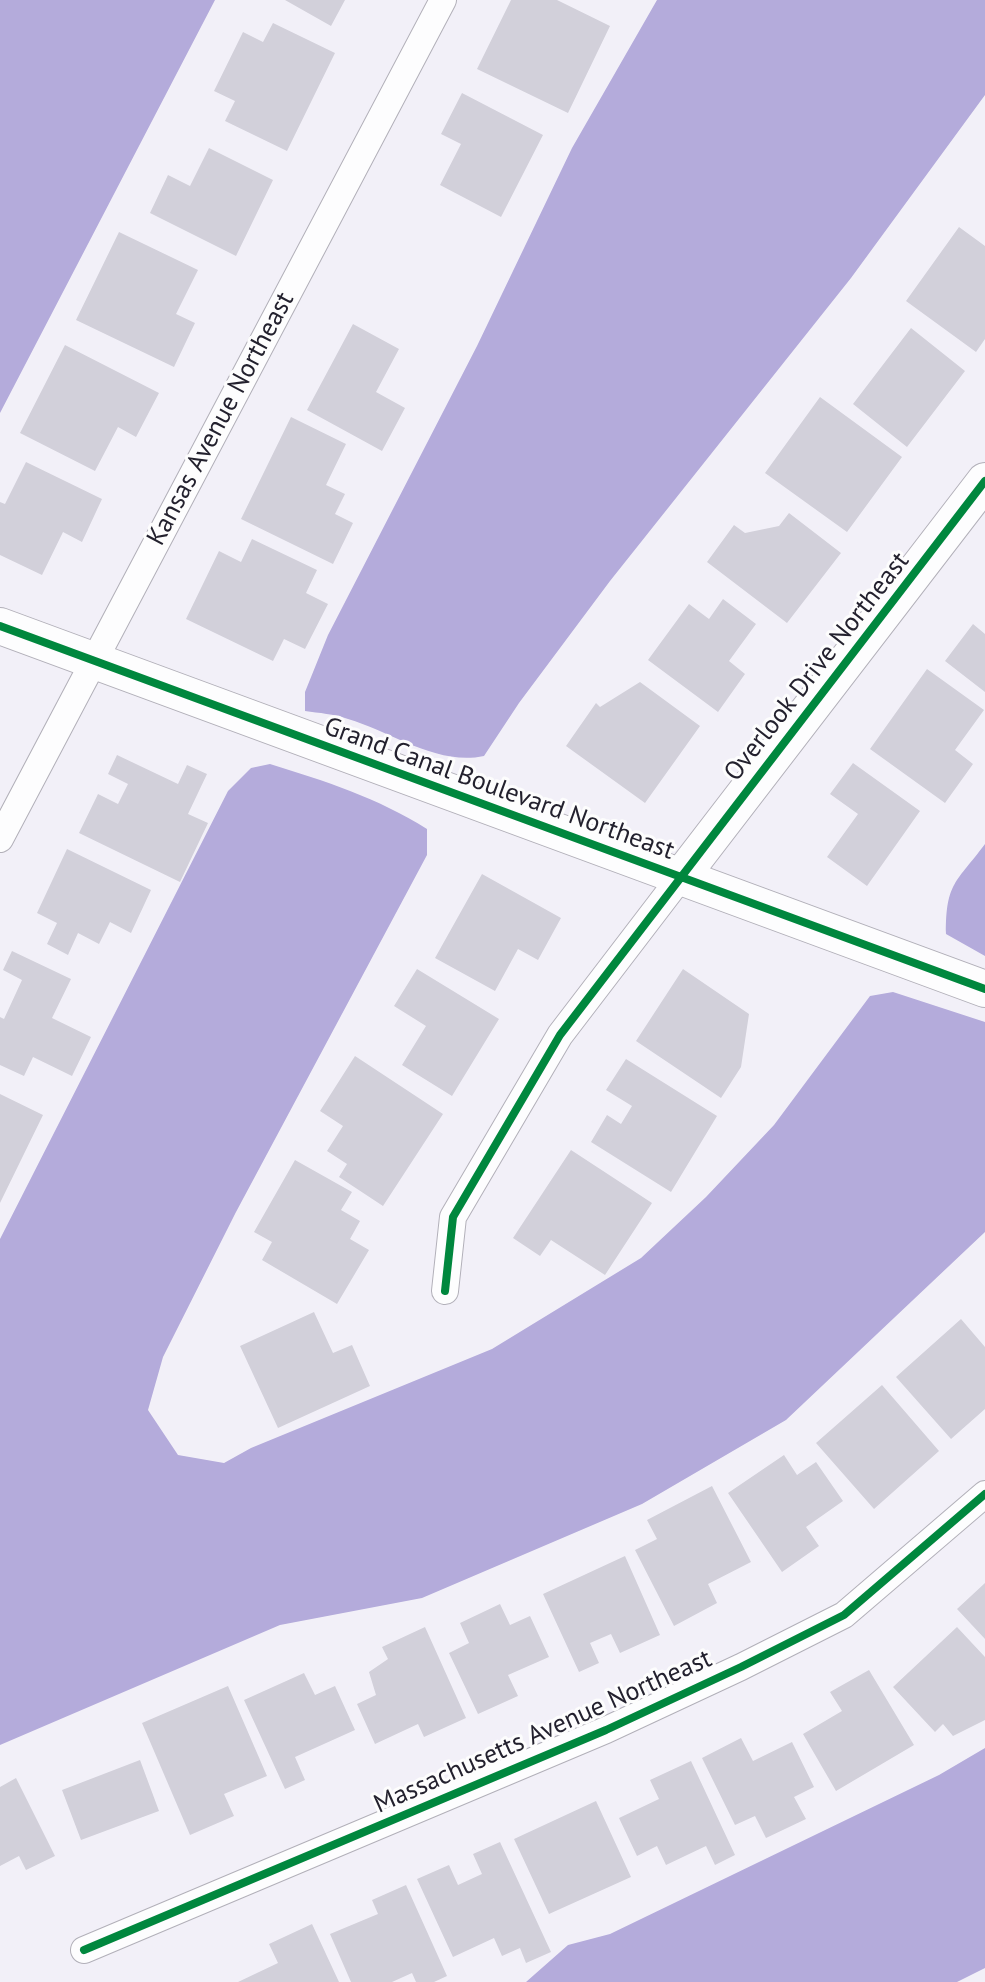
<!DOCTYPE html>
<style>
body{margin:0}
canvas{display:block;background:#f2f0f8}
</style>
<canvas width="985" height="1982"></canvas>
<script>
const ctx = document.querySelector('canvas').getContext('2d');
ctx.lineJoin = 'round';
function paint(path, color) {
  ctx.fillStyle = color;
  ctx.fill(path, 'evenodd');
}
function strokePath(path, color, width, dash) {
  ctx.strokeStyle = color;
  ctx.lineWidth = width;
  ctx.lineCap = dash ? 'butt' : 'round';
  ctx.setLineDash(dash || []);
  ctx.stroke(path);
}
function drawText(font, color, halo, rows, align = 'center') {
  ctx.font = font + ' "PT Sans",sans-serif';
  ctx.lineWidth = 6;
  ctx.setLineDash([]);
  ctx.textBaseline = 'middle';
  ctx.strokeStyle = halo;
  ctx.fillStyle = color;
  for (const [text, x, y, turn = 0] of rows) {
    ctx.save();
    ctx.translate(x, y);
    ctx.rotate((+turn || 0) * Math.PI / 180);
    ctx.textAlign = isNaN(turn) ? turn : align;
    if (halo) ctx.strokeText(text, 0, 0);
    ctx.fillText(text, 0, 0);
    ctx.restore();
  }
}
const water = new Path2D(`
 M0 0H215L0 413Z
 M657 0H985V95L851 278 610 581 519 703 484 756C437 766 392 732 348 719 334 714 319 713 305 711V692L328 635 477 346 572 148Z
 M270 764C325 781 378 798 427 829V855L236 1212 163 1357 148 1410 178 1455 224 1463 251 1448 492 1349 641 1258 706 1197 774 1125 870 996 893 992 985 1022V1232L786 1420 642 1504 422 1598 280 1625 0 1745V1239L228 791 251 768Z
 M985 844V956L946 934C946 882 956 883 985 844Z
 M985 1748V1968L957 1982H526L568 1945 610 1934 939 1775Z`);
const building = new Path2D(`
 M285 0H345L331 26Z
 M511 0H557L610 26 568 113 477 69Z
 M273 23 335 53 287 151 225 121 235 101 214 91 243 32 263 42Z
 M462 93 543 135 501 217 440 185 461 144 441 134Z
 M209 148 273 180 236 256 150 213 168 175 190 186Z
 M959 227 985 246V339L976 352 906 301Z
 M119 232 198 270 176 314 195 323 174 367 76 320Z
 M353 324 399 349 376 392 405 408 382 451 307 410Z
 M911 328 965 371 907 447 853 404Z
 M65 345 159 393 136 437 118 427 95 471 20 433Z
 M820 397 902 457 847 532 765 473Z
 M291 417 346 444 326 485 345 494 335 514 353 523 333 564 241 519Z
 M26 462 102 499 82 542 63 532 42 575 0 555V502L5 504Z
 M789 513 841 553 787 623 707 562 734 525 745 533 779 526Z
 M252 539 317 570 306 593 328 604 305 649 284 639 273 661 186 619 219 551 241 562Z
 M723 599 756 624 729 661 745 674 718 712 648 660 689 604 709 619Z
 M973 624 985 634V692L945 661Z
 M927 669 984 710 955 750 973 764 945 803 870 749Z
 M640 682 700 726 645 803 566 746 596 703 600 707Z
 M117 755 178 784 187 765 207 774 188 814 208 823 180 882 79 833 98 794 118 804 128 784 108 774Z
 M853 763 920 811 867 886 827 857 858 814 830 794Z
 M67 849 151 890 131 933 110 922 99 944 78 933 68 955 47 944 57 923 37 913Z
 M482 874 561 918 538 960 518 949 495 991 435 958Z
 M12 951 71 979 52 1018 91 1037 72 1076 33 1057 24 1076 0 1065V1017L4 1019 22 980 3 970Z
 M417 969 499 1019 452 1096 402 1065 426 1026 394 1006Z
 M683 969 749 1014 741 1067 721 1098 636 1041Z
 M355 1056 443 1114 383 1206 339 1177 347 1164 327 1151 343 1126 320 1111Z
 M626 1059 717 1116 671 1192 591 1142 607 1115 621 1124 632 1106 606 1090Z
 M0 1094 43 1115 0 1203Z
 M571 1150 652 1203 605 1275 551 1240 540 1256 513 1238Z
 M295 1160 352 1192 341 1210 360 1221 350 1239 369 1250 337 1304 262 1260 272 1242 254 1232Z
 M314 1312 333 1353 352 1345 370 1386 278 1428 240 1346Z
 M961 1319 985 1347V1409L951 1439 896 1377Z
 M882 1385 939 1451 874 1509 816 1443Z
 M784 1455 797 1475 816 1462 843 1501 806 1527 819 1546 782 1572 728 1493Z
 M712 1486 751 1562 708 1584 717 1603 674 1626 635 1550 657 1539 647 1520Z
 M625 1556 660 1635 620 1653 611 1634 590 1643 599 1663 579 1672 543 1594Z
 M985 1583V1639L957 1609Z
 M500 1604 510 1625 530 1616 549 1657 508 1675 518 1696 478 1714 449 1653 469 1643 460 1623Z
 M425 1627 466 1718 424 1737 418 1724 375 1744 357 1704 376 1695 369 1672 388 1659 382 1647Z
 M957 1627 985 1657V1720L953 1736 943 1724 935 1732 893 1687Z
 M869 1670 914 1745 836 1791 803 1734 842 1711 830 1692Z
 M304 1673 315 1695 335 1686 355 1730 295 1757 305 1780 285 1789 244 1700Z
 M228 1686 267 1776 224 1794 234 1816 190 1835 142 1723Z
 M741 1738 753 1761 792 1742 814 1787 794 1797 806 1819 766 1838 755 1816 735 1825 702 1758Z
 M140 1760 159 1811 81 1840 62 1790Z
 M691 1761 735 1855 715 1865 706 1846 666 1865 657 1846 637 1856 619 1818 659 1799 650 1780Z
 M16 1778 55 1856 26 1870 19 1856 0 1866V1787Z
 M596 1801 631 1877 549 1914 514 1839Z
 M500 1842 551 1952 526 1963 520 1948 502 1956 494 1938 453 1957 417 1879 449 1865 458 1885 482 1874 473 1854Z
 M406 1885 447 1976 434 1982H416L412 1973 392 1982H351L330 1934 378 1914 372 1900Z
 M312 1924 339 1982H238L278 1963 269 1944Z`);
const street = new Path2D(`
 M0 839 443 0
 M445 1291 453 1217 560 1035 680 878
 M84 1950 606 1730 741 1667 844 1615 985 1494`);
const secondary = new Path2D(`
 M0 626 985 989
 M680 878 985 481`);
const cycleway = new Path2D(`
 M0 626 985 989
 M445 1291 453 1217 560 1035 985 481
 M84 1950 606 1730 741 1667 844 1615 985 1494`);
const streetNames = [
 ["Kansas Avenue Northeast",221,419,-62],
 ["Overlook Drive Northeast",817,667,-52],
 ["Grand Canal Boulevard Northeast",499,789,20],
 ["Massachusetts Avenue Northeast",543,1732,-24]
];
paint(water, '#b4abdb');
paint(building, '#d2d0da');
strokePath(street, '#b2b0b9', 28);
strokePath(secondary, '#b2b0b9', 38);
strokePath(street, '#fdfdfe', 26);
strokePath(secondary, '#fdfdfe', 36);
strokePath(cycleway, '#00873e', 8);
drawText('26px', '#23212e', '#fdfdfd', streetNames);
</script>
